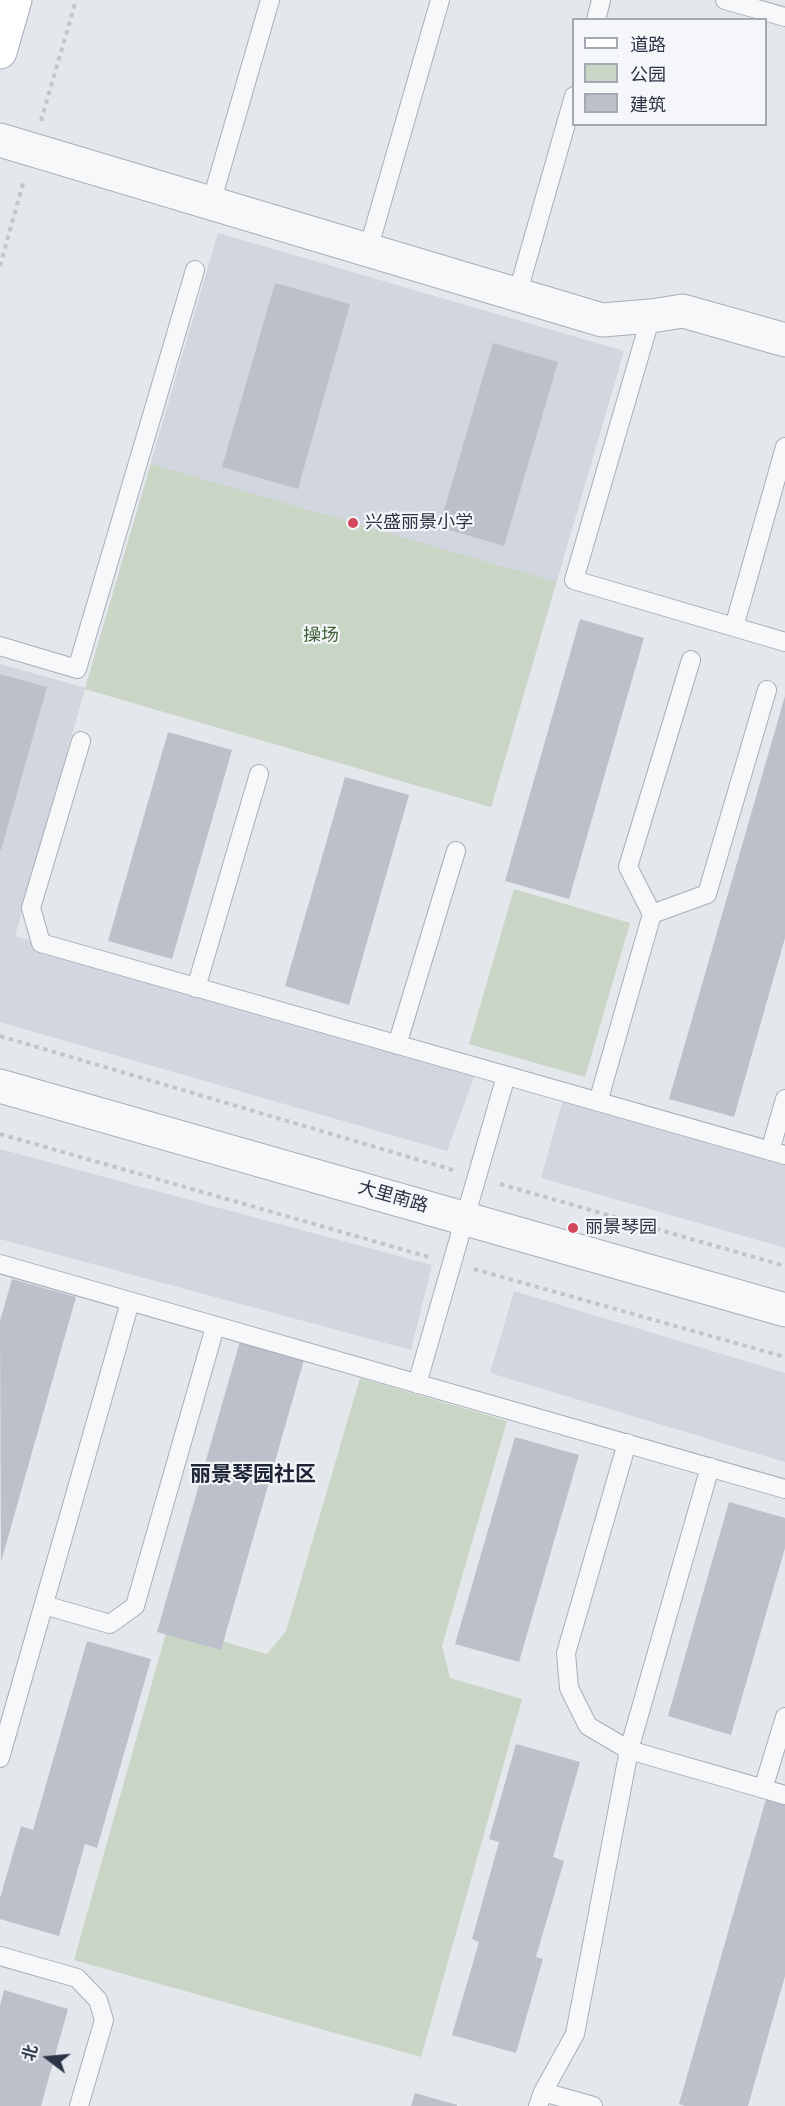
<!DOCTYPE html>
<meta charset="utf-8">
<style>
body{margin:0}
#map{position:relative;width:785px;height:2106px;overflow:hidden;background:#e4e7ec;font-family:Figtree,"Noto Sans SC",sans-serif}
canvas{display:block}
.legend{position:absolute;left:572px;top:18px;width:195px;height:108px;box-sizing:border-box;background:#f4f6f9;border:2px solid #a4a8b1;margin:0;padding:8px 10px;list-style:none;font-size:18px;color:#2b3445}
.legend li{display:flex;align-items:center;gap:12px;height:30px}
.legend b{width:30px;border:2px solid #a4a8b1}
.north{position:absolute;left:18px;top:2028px;width:60px;height:60px;-webkit-text-stroke:4px #f4f6f9;paint-order:stroke;rotate:286deg;font-size:16px;font-weight:700;line-height:24px;text-align:center;color:#2b3445}
.north::after{content:'';display:block;margin:auto;width:21px;height:27px;background:#2b3445;clip-path:polygon(50% 0,100% 100%,50% 72%,0 100%)}
</style>
<div id="map">
<canvas width="785" height="2106"></canvas>
<ul class="legend">
<li><b style="height:8px;background:#fff"></b>道路</li>
<li><b style="height:16px;background:#c9d6c5"></b>公园</li>
<li><b style="height:16px;background:#bbc0ca"></b>建筑</li>
</ul>
<div class="north">北</div>
</div>
<script>
const ctx = document.querySelector('canvas').getContext('2d');
ctx.lineJoin = 'round';
function paint(path, color) {
  ctx.fillStyle = color;
  ctx.fill(path, 'evenodd');
}
function strokePath(path, color, width, dash) {
  ctx.strokeStyle = color;
  ctx.lineWidth = width;
  ctx.lineCap = dash ? 'butt' : 'round';
  ctx.setLineDash(dash || []);
  ctx.stroke(path);
}
function drawText(font, color, halo, rows, align = 'center') {
  ctx.font = font + ' Figtree,"Noto Sans SC",sans-serif';
  ctx.lineWidth = 4.5;
  ctx.setLineDash([]);
  ctx.textBaseline = 'middle';
  ctx.strokeStyle = halo;
  ctx.fillStyle = color;
  for (const [text, x, y, turn = 0] of rows) {
    ctx.save();
    ctx.translate(x, y);
    ctx.rotate((+turn || 0) * Math.PI / 180);
    ctx.textAlign = isNaN(turn) ? turn : align;
    if (halo) ctx.strokeText(text, 0, 0);
    ctx.fillText(text, 0, 0);
    ctx.restore();
  }
}
const built = new Path2D(`
 M218 233 624 351 491 807 85 689 15 936 476 1072 447 1151 0 1022V664L85 688Z
 M565 1092 785 1154V1248L541 1178Z
 M0 1149 432 1265 411 1350 0 1239Z
 M514 1291 785 1373V1462L490 1373Z`);
const green = new Path2D(`
 M151 464 556 582 491 807 85 689Z
 M514 889 630 923 585 1077 469 1044Z
 M360 1378 507 1421 442 1646 450 1678 522 1699 421 2057 74 1960 168 1626 267 1654 286 1631Z`);
const building = new Path2D(`
 M275 283 350 304 298 489 222 467Z
 M493 343 558 362 504 546 439 527Z
 M580 619 644 638 569 899 505 881Z
 M0 674 47 687 1 850 0 849Z
 M785 696V938L734 1117 669 1099Z
 M168 732 232 750 172 959 108 941Z
 M345 777 409 795 349 1005 285 986Z
 M12 1279 76 1297 1 1562 0 1321Z
 M240 1341 304 1360 221 1650 157 1632Z
 M515 1437 579 1455 519 1662 455 1644Z
 M729 1502 785 1518V1548L731 1735 668 1716Z
 M87 1641 151 1659 97 1848 85 1844 59 1936 0 1919V1898L21 1826 33 1830Z
 M516 1744 580 1762 553 1857 564 1861 536 1957 543 1959 516 2053 452 2035 479 1942 472 1939 499 1842 489 1839Z
 M770 1785 785 1790V1976L748 2106H685L679 2104Z
 M4 1990 68 2009 41 2106H0V2006Z
 M415 2093 457 2105V2106H411Z`);
const path = new Path2D(`
 M41 121 76 0
 M0 266 24 180
 M0 1036 453 1170
 M0 1134 429 1257
 M500 1184 785 1266
 M474 1269 785 1357`);
const service = new Path2D(`
 M725 0 785 17
 M596 20 601 0
 M211 203 270 0
 M368 250 440 0
 M517 295 574 96
 M651 316 574 580 785 642
 M734 627 785 447
 M0 646 77 669 195 270
 M691 660 628 867 652 914 707 894 767 690
 M81 741 31 908 41 943 785 1155
 M196 988 259 774
 M397 1045 456 851
 M598 1102 652 914
 M770 1151 785 1099
 M0 1264 785 1489
 M417 1384 506 1076
 M710 1467 629 1750 785 1795
 M44 1605 110 1624 135 1606 215 1327
 M0 1758 130 1302
 M763 1789 785 1717
 M0 1956 77 1978 98 2000 104 2020 79 2106
 M543 2092 593 2106
 M538 2106 543 2092 575 2034 629 1750 588 1726 569 1688 566 1653 627 1443`);
const minor = new Path2D(`
 M0 140 602 320 651 316 683 311 785 340`);
const tertiary = new Path2D(`
 M0 1086 785 1310`);
const primary = new Path2D(`
 M0 52 15 0`);
const markers = [
 [353,523,6,"#d1495b"],
 [573,1228,6,"#d1495b"]
];
const poiNames = [
 ["兴盛丽景小学",365,523],
 ["丽景琴园",585,1228]
];
const parkNames = [
 ["操场",321,636]
];
const streetNames = [
 ["大里南路",393,1197,16]
];
const quarterNames = [
 ["丽景琴园社区",253,1475]
];
paint(built, '#d2d6de');
paint(green, '#c9d6c5');
paint(building, '#bbc0ca');
strokePath(service, '#a9aeb7', 20);
strokePath(minor, '#a9aeb7', 35);
strokePath(tertiary, '#a9aeb7', 35);
strokePath(primary, '#a3abb8', 35);
strokePath(path, '#c2c5cb', 4, [4.5, 4.5]);
strokePath(service, '#f7f8fa', 18);
strokePath(minor, '#f7f8fa', 33);
strokePath(tertiary, '#f7f8fa', 33);
strokePath(primary, '#fff', 33);
for (const [x, y, r, color] of markers) {
  const dot = new Path2D();
  dot.arc(x, y, r, 0, 2 * Math.PI);
  ctx.fillStyle = color;
  ctx.fill(dot);
  strokePath(dot, '#f4f6f9', 2);
}
drawText('18px', '#2b3445', '#f4f6f9', poiNames, 'left');
drawText('18px', '#3f6138', '#f4f6f9', parkNames);
drawText('18px', '#2b3445', '#f4f6f9', streetNames);
drawText('bold 21px', '#1d2536', '#f4f6f9', quarterNames);
</script>
